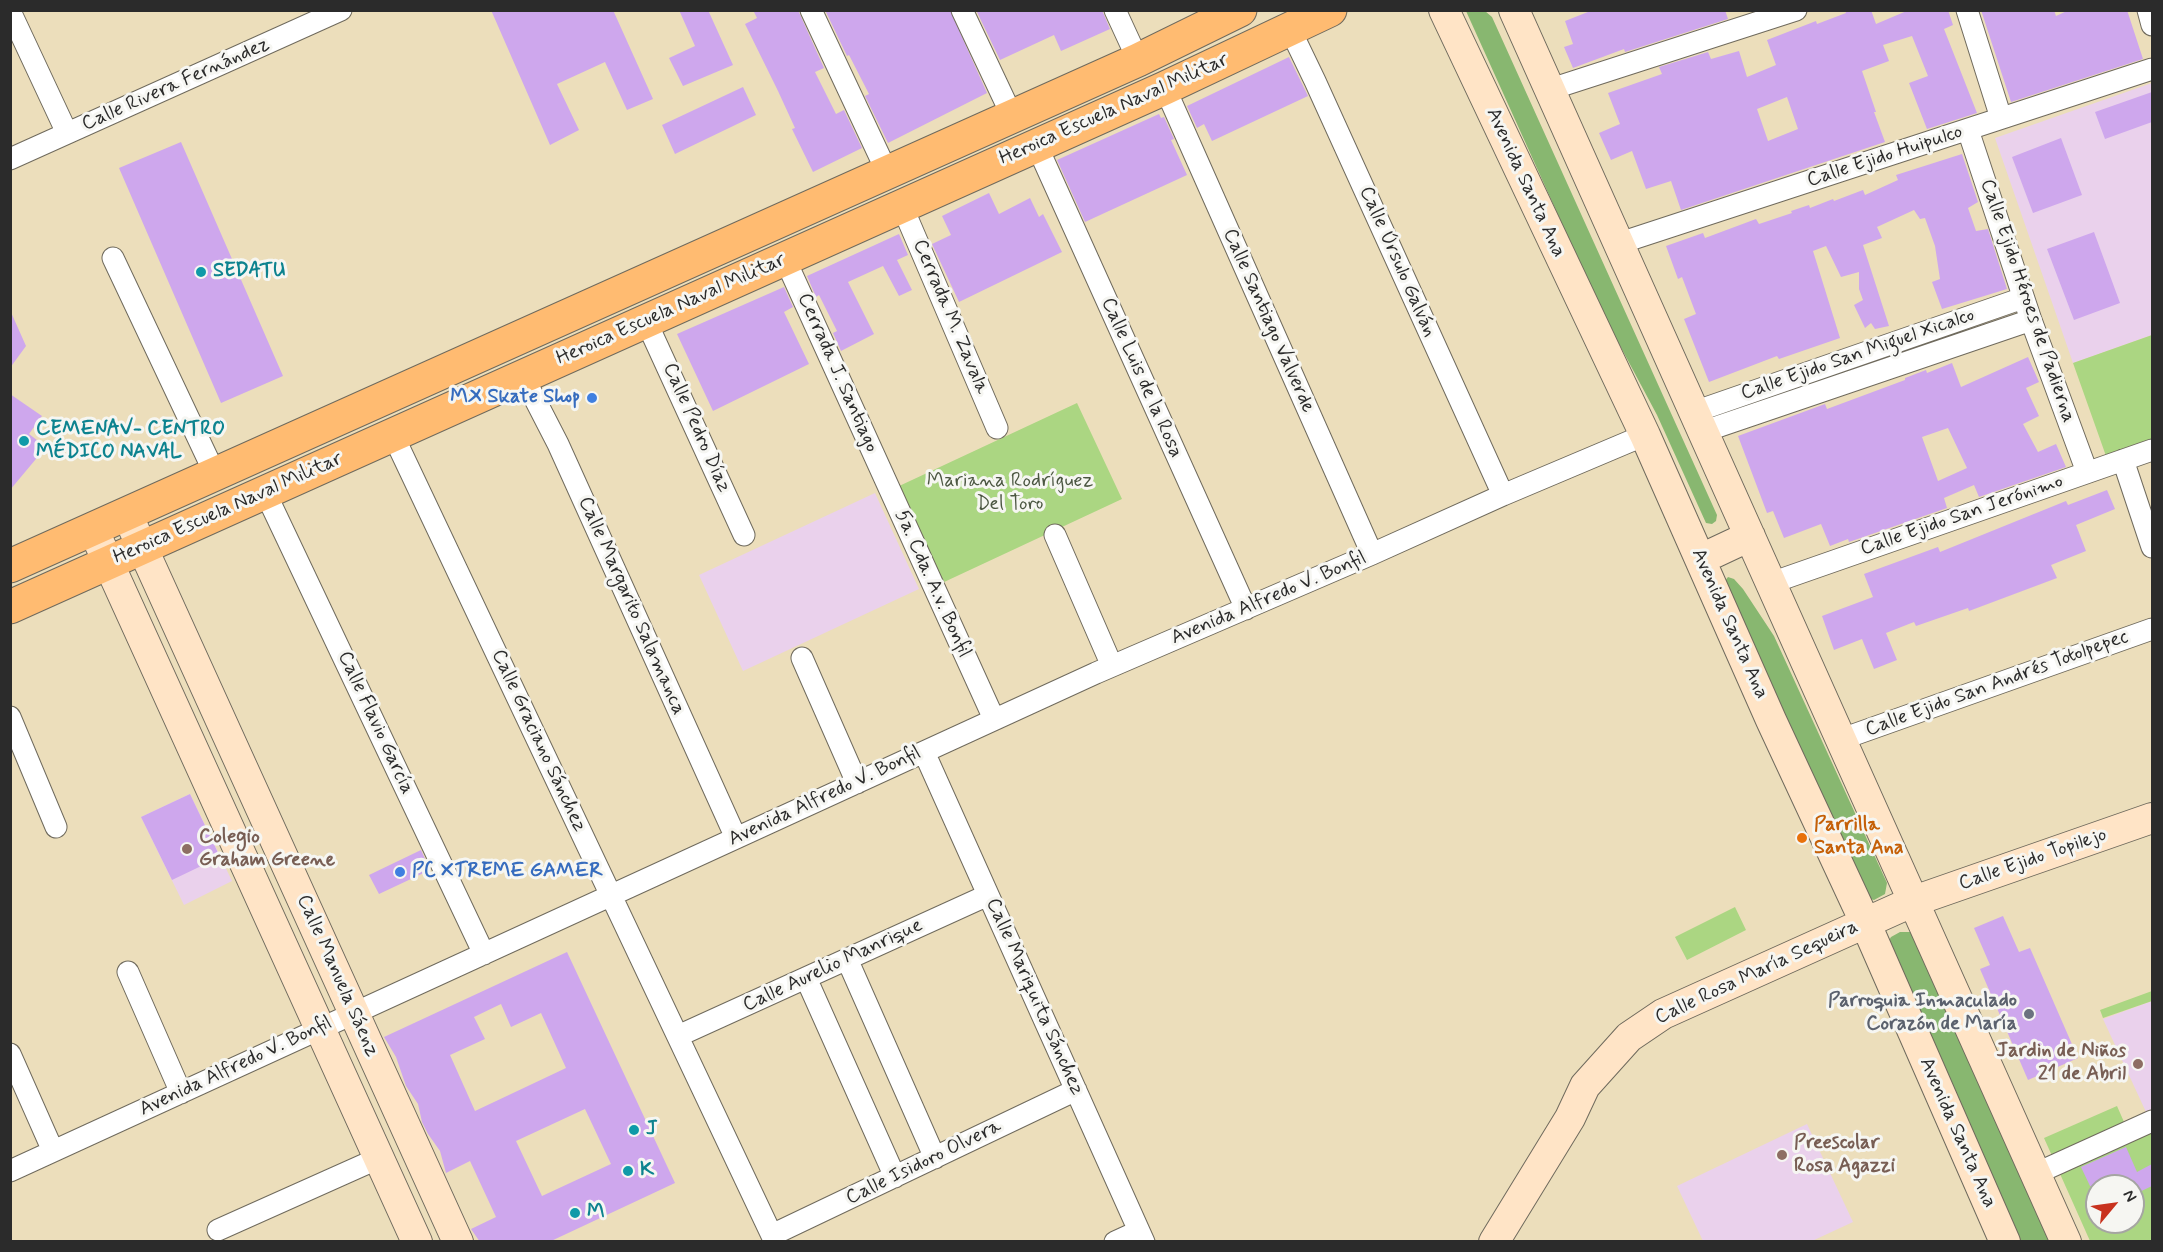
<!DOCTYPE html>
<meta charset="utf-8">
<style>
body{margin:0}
#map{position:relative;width:2163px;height:1252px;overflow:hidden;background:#ecdebb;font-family:Mynerve,sans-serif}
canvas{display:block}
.frame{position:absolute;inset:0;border:12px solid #2b2b2b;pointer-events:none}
.north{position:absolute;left:2085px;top:1174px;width:60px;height:60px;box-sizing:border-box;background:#f6f6f2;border:2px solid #a5a5a2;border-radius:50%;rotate:61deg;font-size:16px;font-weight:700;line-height:24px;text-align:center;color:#2b2b2b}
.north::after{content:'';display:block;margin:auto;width:21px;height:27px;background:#c8321e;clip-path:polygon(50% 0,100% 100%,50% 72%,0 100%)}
</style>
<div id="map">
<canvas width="2163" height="1252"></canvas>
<div class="frame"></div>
<div class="north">N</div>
</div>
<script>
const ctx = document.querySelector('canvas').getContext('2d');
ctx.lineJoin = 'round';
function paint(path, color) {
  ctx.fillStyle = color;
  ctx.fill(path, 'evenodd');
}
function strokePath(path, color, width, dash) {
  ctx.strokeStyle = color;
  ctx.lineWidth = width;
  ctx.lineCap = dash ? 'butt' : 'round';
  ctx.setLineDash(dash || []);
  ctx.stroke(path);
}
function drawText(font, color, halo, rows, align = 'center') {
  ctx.font = font + ' Mynerve,sans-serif';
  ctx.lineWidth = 6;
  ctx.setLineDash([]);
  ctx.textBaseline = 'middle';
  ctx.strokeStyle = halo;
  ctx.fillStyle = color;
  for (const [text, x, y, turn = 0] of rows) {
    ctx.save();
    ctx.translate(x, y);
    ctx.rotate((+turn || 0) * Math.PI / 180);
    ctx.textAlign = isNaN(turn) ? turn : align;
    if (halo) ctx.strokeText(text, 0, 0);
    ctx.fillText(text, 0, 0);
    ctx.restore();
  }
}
const built = new Path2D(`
 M2152 83V335L2073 363 1995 138Z
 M875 493 919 589 743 671 699 575Z
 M190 794 232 881 184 905 141 817Z
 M2152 1001V1109L2146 1112 2103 1019Z
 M1807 1124 1853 1222 1812 1241H1703L1677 1186Z`);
const green = new Path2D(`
 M2152 335V440L2106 456 2073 363Z
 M1077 403 1122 499 942 583 897 487Z
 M1735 907 1746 930 1687 960 1675 937Z
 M2152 991V1001L2103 1018 2100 1010Z
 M2117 1106 2128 1131 2150 1122 2146 1112 2152 1109V1241H2090L2044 1138ZM2097 1186H2133V1222H2097Z`);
const forest = new Path2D(`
 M1466 11H1485L1492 17 1717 515 1716 521 1712 524 1706 523 1657 415 1601 310Z
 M1728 577 1734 579 1743 589 1774 636 1887 883 1885 894 1874 900 1866 898 1724 582Z
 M1900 932H1911L2053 1241H2018L1886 945 1891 937Z`);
const building = new Path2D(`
 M491 10H613L653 99 627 110 605 62 557 84 579 130 550 145Z
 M679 10H708L733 65 683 86 669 58 695 46Z
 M753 10H798L824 68 815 72 836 114 844 110 862 148 813 172 792 129 795 128 778 91 745 24 757 18Z
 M825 10H950L987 93 888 143 865 96 869 94 849 55 847 56Z
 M976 10H1102L1110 29 1061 51 1054 35 1000 60Z
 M1593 10H1725L1728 19 1625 52 1624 49 1573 68 1564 47 1573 44 1565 21Z
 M1845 10H1871L1876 24 1909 10H1948L1953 25 1944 29 1977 113 1927 129 1909 83 1928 76 1912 36 1883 45 1889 61 1862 71 1876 112H1874L1885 142 1681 210 1671 181 1646 189 1632 151 1611 160 1599 133 1620 124 1608 93 1662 74 1659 67 1708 52 1711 59 1739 51 1747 77 1776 65 1767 40 1816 21 1817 24 1846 13ZM1787 97 1798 129 1768 141 1757 109Z
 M1981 10H2054L2056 16 2069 10H2127L2143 59 2011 102Z
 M1289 57 1308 96 1212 141 1204 124 1197 128 1187 106Z
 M743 87 756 115 675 154 662 125Z
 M2152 92V122L2105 139 2095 112Z
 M1159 114 1161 118 1164 117 1174 139 1171 140 1187 175 1085 222 1057 160Z
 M2061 138 2082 195 2033 213 2012 157Z
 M181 142 283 376 221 403 119 168Z
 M1962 154 1978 202 1968 208 1976 231 1988 229 2007 289 1942 309 1932 282 1940 279 1935 246 1925 218 1920 219 1914 210 1877 227 1882 238 1863 245 1889 326 1875 329 1871 323 1865 328 1854 305 1863 300 1859 289V272L1841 277 1826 246 1813 251 1840 338 1779 359 1777 356 1709 382 1684 319 1696 314 1682 277 1678 279 1666 246 1703 233 1705 238 1756 219 1759 224 1792 213 1791 211 1809 205 1810 208 1833 199 1834 201 1863 190 1865 195 1898 180 1896 175Z
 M989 193 999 214 1030 198 1039 217 1043 214 1062 252 959 302 932 244 951 235 942 216Z
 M2094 232 2120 303 2074 320 2047 249Z
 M899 234 908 255 897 260 912 290 899 296 883 266 848 282 874 334 841 351 833 333 837 331 819 295 816 297 807 276Z
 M784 287 793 307 784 312 809 364 713 411 677 334Z
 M10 310 26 346 10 368Z
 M2028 357 2039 382 2026 388 2039 416 2023 424 2038 452 2056 444 2066 467 1979 497 1974 485 1944 498 1947 508 1849 542 1848 539 1830 546 1821 524 1784 538 1773 511 1767 513 1738 436 1825 404 1827 409 1905 380V378L1926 370 1927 373 1952 363 1961 387ZM1948 428 1967 468 1938 481 1922 437Z
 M10 394 42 416 29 434 46 447 10 490Z
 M2107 490 2115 509 2076 525 2086 551 2051 565 2057 578 1969 611 1968 608 1916 626 1914 622 1886 633 1897 660 1874 669 1862 639 1834 650 1822 616 1873 597 1864 574 1938 547 1940 552 2066 501 2068 505Z
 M190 794 220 857 172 880 141 817Z
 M421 850 430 870 379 894 369 875Z
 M2003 916 2019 952 2030 948 2078 1058 2028 1080 1980 969 1990 965 1974 928Z
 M567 952 675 1183 549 1242H480L471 1229 496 1217 470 1161 446 1173 440 1151 428 1134 422 1122 418 1104 406 1086 396 1057 384 1037ZM501 1004 511 1027 541 1013 566 1068 475 1111 450 1055 485 1039 474 1017ZM585 1109 611 1164 542 1196 516 1141Z
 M2126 1147 2137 1172 2152 1164V1186L2133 1195V1186H2090L2081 1167Z`);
const street = new Path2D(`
 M811 10 887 172
 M962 10 1012 116
 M1115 10 1138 60
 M1967 10 2001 118
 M2148 10 2152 25
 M10 11 67 133
 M1290 29 1315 81 1503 495
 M1165 88 1372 554
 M1548 90 1796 10
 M1968 130 2031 320 2087 472
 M1037 146 1246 609
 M10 159 341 10
 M902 206 997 428
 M1617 244 2152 69
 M113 258 215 474
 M785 259 994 719
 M646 321 744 535
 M523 376 558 444 736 838
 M1694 412 2023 298
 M1702 432 2031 320
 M393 435 775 1242
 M2123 460 2152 547
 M265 492 484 954
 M1055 535 1112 666
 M1771 583 2152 450
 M802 658 857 783
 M10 717 56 827
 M1842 739 2152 629
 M924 752 1144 1242
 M847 959 935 1158
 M128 972 181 1093
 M806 978 895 1177
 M678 1036 988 895
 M10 1054 53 1151
 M10 1171 1096 673 1372 554 1503 495 1645 435
 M2035 1174 2152 1121
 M218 1230 379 1158
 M772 1235 1076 1090
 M1115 1242 1139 1231`);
const secondary = new Path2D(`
 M1444 10 1645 435 1771 720 1865 922 2005 1242
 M1514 10 2066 1242
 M127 514 458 1242
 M93 529 417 1242
 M1701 559 1750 536
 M1494 1242 1570 1118 1585 1086 1629 1037 1663 1014 1914 901 2152 818`);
const primary = new Path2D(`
 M10 566 1138 60 1240 10
 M10 607 1165 88 1330 10`);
const markers = [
 [201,272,6,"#0f9aa8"],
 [592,398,6,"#3f7fe0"],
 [24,441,6,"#0f9aa8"],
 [1802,838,6,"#e8710a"],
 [187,849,6,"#8d6e63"],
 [400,872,6,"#3f7fe0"],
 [2029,1014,6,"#6b7280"],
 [2138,1064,6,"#8d6e63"],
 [634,1130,6,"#0f9aa8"],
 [1782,1155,6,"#8d6e63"],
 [628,1171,6,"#0f9aa8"],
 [575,1213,6,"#0f9aa8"]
];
const streetNames = [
 ["Calle Rivera Fernández",176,85,-24],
 ["Heroica Escuela Naval Militar",1114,110,-24],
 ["Calle Ejido Huipulco",1885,157,-18],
 ["Avenida Santa Ana",1525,183,65],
 ["Calle Úrsulo Galván",1397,262,66],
 ["Calle Ejido Héroes de Padierna",2027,301,71],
 ["Heroica Escuela Naval Militar",671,310,-24],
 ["Cerrada M. Zavala",950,317,67],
 ["Calle Santiago Valverde",1268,321,66],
 ["Calle Ejido San Miguel Xicalco",1858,355,-19],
 ["Cerrada J. Santiago",837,373,66],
 ["Calle Luis de la Rosa",1141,378,66],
 ["Calle Pedro Díaz",696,428,66],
 ["Heroica Escuela Naval Militar",228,509,-24],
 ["Calle Ejido San Jerónimo",1962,516,-19],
 ["5a. Cda. A.v. Bonfil",932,584,66],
 ["Avenida Alfredo V. Bonfil",1269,599,-23],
 ["Calle Margarito Salamanca",631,606,66],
 ["Avenida Santa Ana",1729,624,66],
 ["Calle Ejido San Andrés Totolpepec",1997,684,-20],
 ["Calle Flavio García",375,723,65],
 ["Calle Graciano Sánchez",538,741,65],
 ["Avenida Alfredo V. Bonfil",825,797,-25],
 ["Calle Ejido Topilejo",2033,860,-19],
 ["Calle Aurelio Manrique",833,966,-25],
 ["Calle Rosa María Sequeira",1757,973,-25],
 ["Calle Manuela Sáenz",337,976,66],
 ["Calle Mariquita Sánchez",1034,997,66],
 ["Avenida Alfredo V. Bonfil",236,1067,-25],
 ["Avenida Santa Ana",1957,1133,66],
 ["Calle Isidoro Olvera",924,1163,-26]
];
const cultureNames = [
 ["SEDATU",213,272],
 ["CEMENAV- CENTRO",36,430],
 ["MÉDICO NAVAL",36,453],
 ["J",646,1130],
 ["K",640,1171],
 ["M",587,1213]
];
const shopNames = [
 ["MX Skate Shop",580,398],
 ["PC XTREME GAMER",412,872,"left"]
];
const parkNames = [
 ["Mariana Rodríguez",1010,482],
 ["Del Toro",1010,505]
];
const foodNames = [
 ["Parrilla",1814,826],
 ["Santa Ana",1814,849]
];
const educationNames = [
 ["Colegio",199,838],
 ["Graham Greene",199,861],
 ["Jardin de Niños",2126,1052,"right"],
 ["21 de Abril",2126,1075,"right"],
 ["Preescolar",1794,1144],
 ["Rosa Agazzi",1794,1167]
];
const worshipNames = [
 ["Parroquia Inmaculado",2017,1002],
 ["Corazón de María",2017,1025]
];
paint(built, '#ead1ec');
paint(green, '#abd682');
paint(forest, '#88b770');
paint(building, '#cea7ed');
strokePath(street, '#6f6a5d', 23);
strokePath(secondary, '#6f6a5d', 32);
strokePath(primary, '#6f6a5d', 35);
strokePath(street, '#fff', 21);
strokePath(secondary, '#ffe4c6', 30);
strokePath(primary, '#ffbb71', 33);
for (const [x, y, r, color] of markers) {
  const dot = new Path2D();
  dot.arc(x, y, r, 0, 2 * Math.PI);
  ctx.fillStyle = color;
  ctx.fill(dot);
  strokePath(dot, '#f6f6f2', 2);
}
drawText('20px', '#2b2b2b', '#f6f6f2', streetNames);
drawText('bold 20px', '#0d838f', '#f6f6f2', cultureNames, 'left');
drawText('bold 20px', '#366cbe', '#f6f6f2', shopNames, 'right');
drawText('20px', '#4b5641', '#f6f6f2', parkNames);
drawText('bold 20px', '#c56008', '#f6f6f2', foodNames, 'left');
drawText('bold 20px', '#785e54', '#f6f6f2', educationNames, 'left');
drawText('bold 20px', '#5b616d', '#f6f6f2', worshipNames, 'right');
</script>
